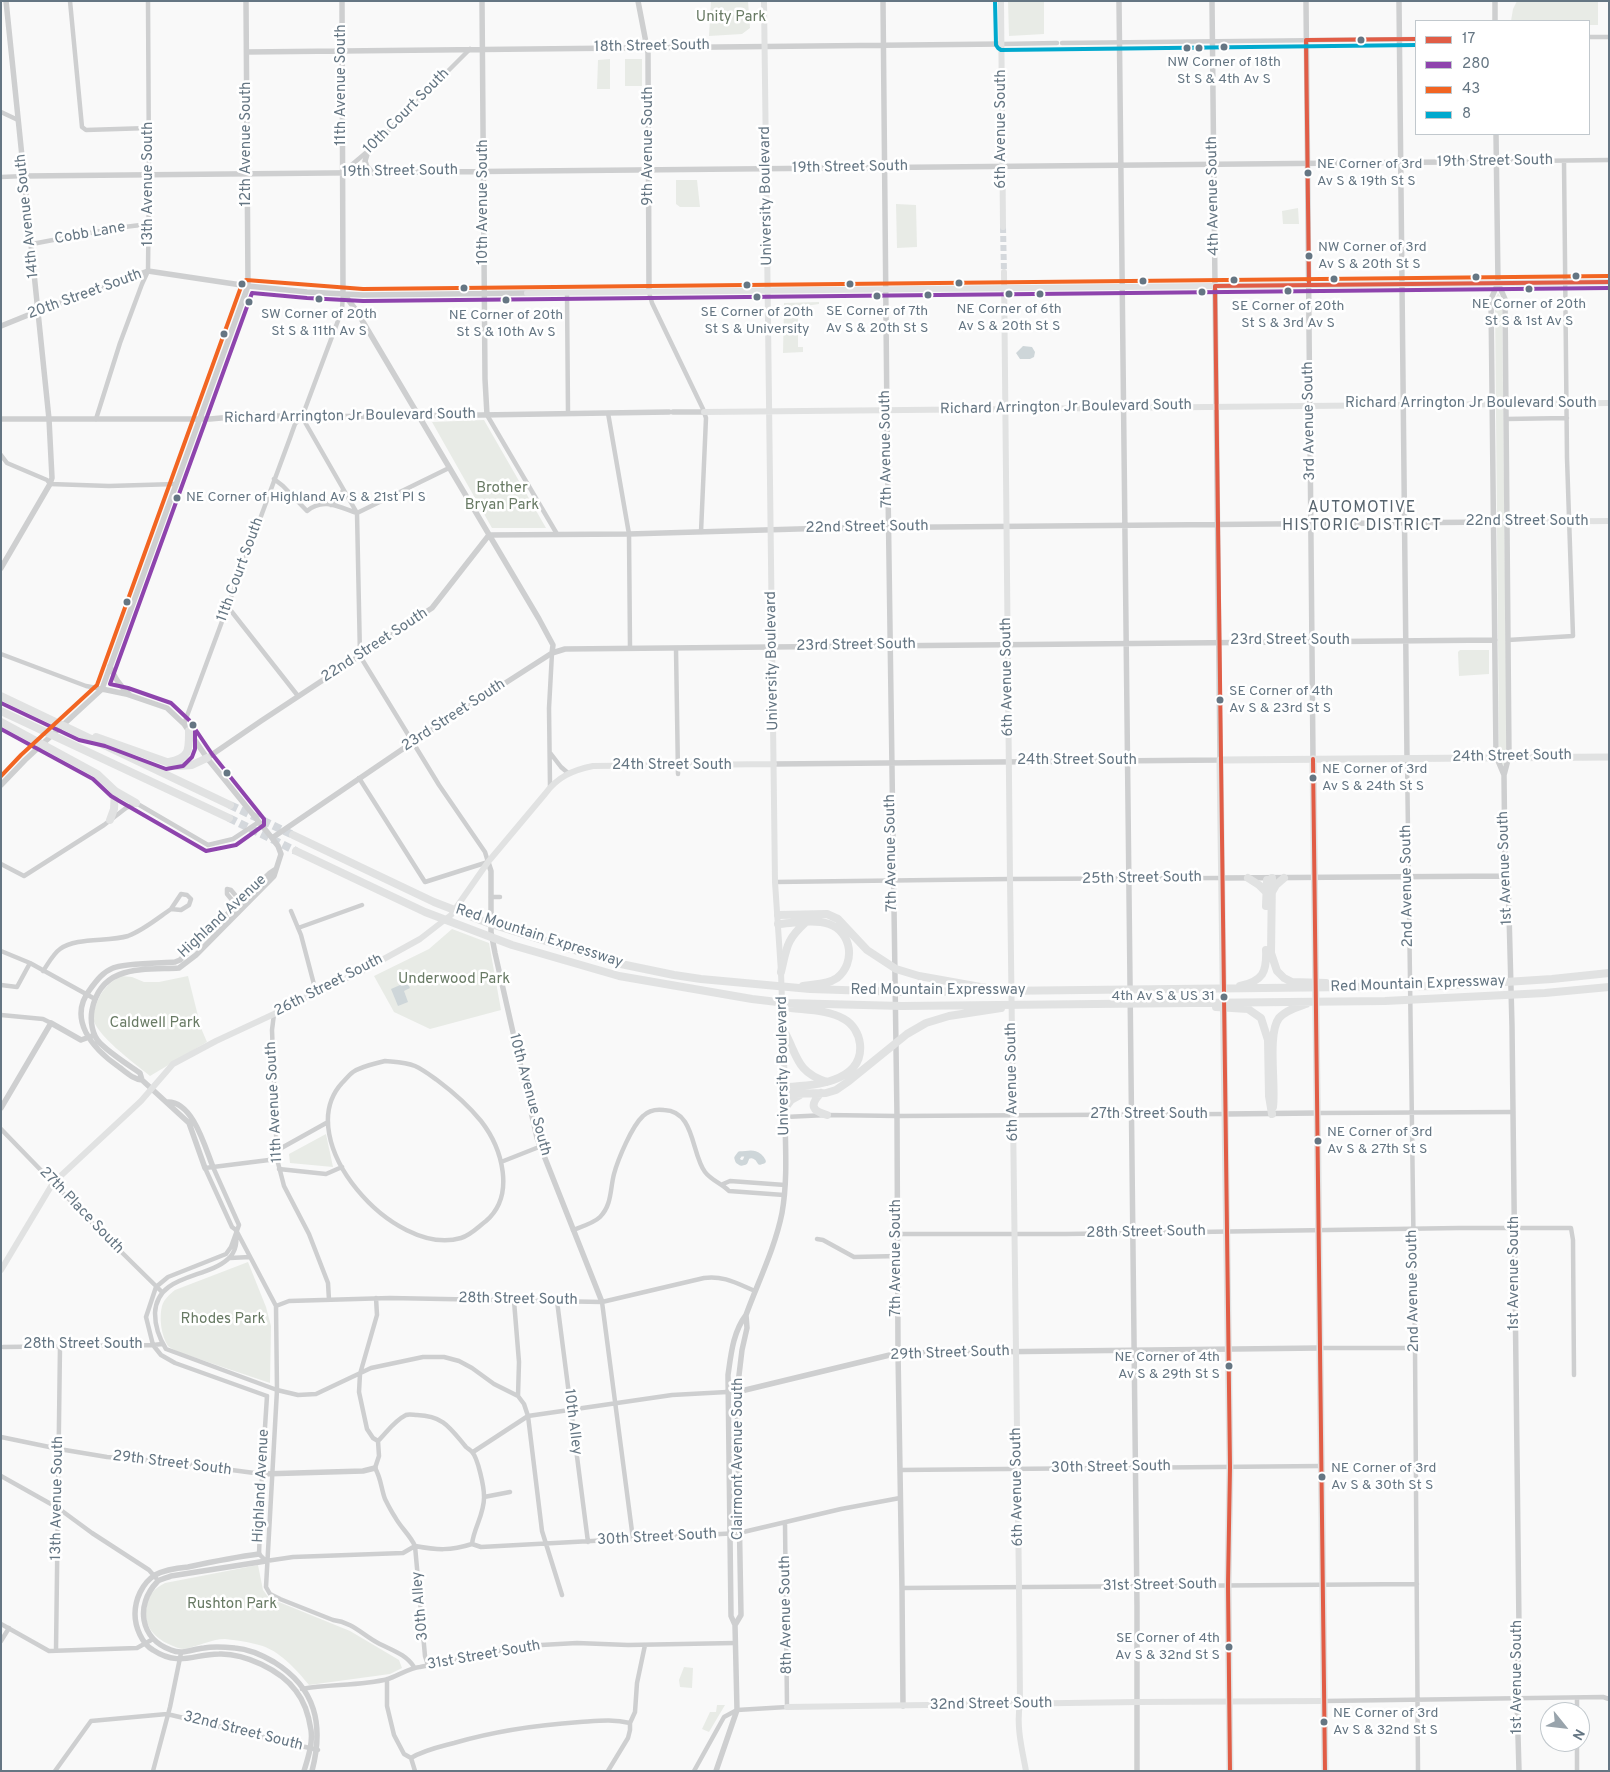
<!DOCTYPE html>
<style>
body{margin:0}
#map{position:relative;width:1610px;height:1772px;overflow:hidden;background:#f9f9f9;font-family:Overpass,sans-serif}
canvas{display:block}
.frame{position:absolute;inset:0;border:2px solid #657683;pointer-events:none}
.legend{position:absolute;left:1415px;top:20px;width:175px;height:115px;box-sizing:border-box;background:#fff;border:1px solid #c1c8cd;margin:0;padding:6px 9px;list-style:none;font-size:15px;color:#657683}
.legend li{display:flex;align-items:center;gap:10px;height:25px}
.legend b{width:25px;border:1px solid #c1c8cd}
.north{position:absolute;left:1540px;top:1702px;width:50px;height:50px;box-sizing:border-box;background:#fff;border:1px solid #c1c8cd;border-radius:50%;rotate:119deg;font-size:14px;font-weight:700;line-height:20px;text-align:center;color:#657683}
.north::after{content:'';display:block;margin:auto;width:18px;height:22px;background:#99a4ac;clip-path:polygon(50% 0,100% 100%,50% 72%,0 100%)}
</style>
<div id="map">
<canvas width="1610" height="1772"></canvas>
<div class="frame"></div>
<ul class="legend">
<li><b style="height:6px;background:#e15d46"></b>17</li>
<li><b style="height:6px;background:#8e44ad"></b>280</li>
<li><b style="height:6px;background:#f26522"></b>43</li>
<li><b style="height:6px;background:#00a9ce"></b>8</li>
</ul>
<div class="north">N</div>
</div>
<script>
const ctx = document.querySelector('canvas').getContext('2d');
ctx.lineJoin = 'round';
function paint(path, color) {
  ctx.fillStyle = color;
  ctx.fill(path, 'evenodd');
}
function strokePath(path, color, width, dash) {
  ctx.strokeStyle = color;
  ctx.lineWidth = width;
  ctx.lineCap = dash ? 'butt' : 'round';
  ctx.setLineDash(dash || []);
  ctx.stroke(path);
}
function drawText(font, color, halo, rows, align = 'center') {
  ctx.font = font + ' Overpass,sans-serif';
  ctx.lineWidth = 5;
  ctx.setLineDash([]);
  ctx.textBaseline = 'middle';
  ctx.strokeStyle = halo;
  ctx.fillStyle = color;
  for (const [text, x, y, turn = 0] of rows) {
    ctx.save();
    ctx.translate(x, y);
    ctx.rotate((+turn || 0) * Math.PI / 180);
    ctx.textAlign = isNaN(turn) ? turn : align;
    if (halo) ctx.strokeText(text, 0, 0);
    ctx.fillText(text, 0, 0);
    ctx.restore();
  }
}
const green = new Path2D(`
 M711 1H748L750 28 742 34 709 36Z
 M1008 1H1044V34L1009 36Z
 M1517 1H1598V25H1589V21H1511L1513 9Z
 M610 59V89H597L598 60Z
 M625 59H642V86H625Z
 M676 180H697L700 207H680L676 204Z
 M896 204 916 205 917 247 897 248Z
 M1298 208 1299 224H1283L1282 211Z
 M1498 293 1502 299 1507 756 1503 767 1499 756 1495 299Z
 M819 302V304L805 306 802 315H798V347H803V352L783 353 784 303Z
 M484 420 546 528H492L432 422Z
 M1460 650H1489V674L1459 676 1458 652Z
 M452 929 489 943 501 1010 430 1029 394 1012 374 976 429 949Z
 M121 976 132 977 144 982H159L188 976 201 1028 207 1042 150 1076C136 1064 92 1033 93 1016 93 1012 95 1008 96 1005 101 991 108 983 121 976Z
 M326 1134 333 1167 290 1163 289 1154Z
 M248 1262 266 1307 271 1326 270 1383 178 1352C175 1350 170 1348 168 1346 161 1336 159 1317 162 1306 164 1299 170 1294 175 1290Z
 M258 1565 263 1590 269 1598 350 1631 399 1660 402 1668 390 1674 309 1685C296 1669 279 1650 259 1645 249 1642 235 1640 225 1639 211 1639 197 1647 184 1649 180 1649 176 1647 173 1646 155 1639 142 1626 147 1605 149 1594 155 1588 165 1583Z
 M684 1667 693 1668 692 1688 680 1687 679 1680Z
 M717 1705H725L709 1732 702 1729 710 1712H716Z`);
const water = new Path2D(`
 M1023 346 1032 347 1035 352 1034 357 1030 359H1020L1016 353Z
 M407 982 410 988 404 991 408 1002 398 1006 391 989Z`);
const canal = new Path2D(`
 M762 1161 760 1162C757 1156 752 1154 747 1157L745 1162 741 1163 738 1161 737 1158 740 1154C749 1154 757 1150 763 1161`);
const secondaryTunnel = new Path2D(`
 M1003 227 1004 272`);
const motorwayTunnel = new Path2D(`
 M230 805 293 835
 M229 818 296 851`);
const minor = new Path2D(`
 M70 1 82 127 86 130 149 128
 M1589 37H1609
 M1062 43 1416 39
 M1002 44 1057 43
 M1 112 18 120
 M1447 162 1609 160
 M342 173 368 151 470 49
 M1 177 25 176
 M32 244 116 228 149 224
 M649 292 652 303 703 409 706 418 701 532
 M343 293 342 310 302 417 357 513 360 656 439 785 485 852 488 862 425 882 359 778
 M567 293 568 413
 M608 413 629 534 630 648
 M487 415 557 534
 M96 419 120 343 142 284 148 271 149 175 148 1
 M1506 419 1567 418
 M1 455 7 463 47 480 50 484 109 486 176 484
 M274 479 283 486 307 511C323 497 339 507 357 513
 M331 505 339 500 343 490
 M357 513 449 468
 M228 607 298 696
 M1508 640 1573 636 1567 458 1564 161
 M676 649 678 774
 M1 654 86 686 102 689
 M184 724 290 438 295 424 302 417
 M551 754 561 767 568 773
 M1407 758 1415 1348 1418 1771
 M550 786 549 708 552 653
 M1 864 24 876 104 825 126 808 136 803 208 845 233 839 259 822
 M775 882 1010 879 1222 878
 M227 889V894L237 906
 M227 889 231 890 242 903
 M491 897H500
 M291 911 301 935 316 992
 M298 928 362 905
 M1 951 30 963 95 999
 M43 971C48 964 53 954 60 949 76 937 108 942 128 936 144 930 158 918 171 909L181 910 189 905 191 899 187 895 181 894 171 909
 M1 985 17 987 30 963
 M274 1014 272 1030 277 1159 284 1186 309 1234 328 1283 329 1300
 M1 1015 43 1019 51 1023
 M385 1061C395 1062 405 1062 415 1066 422 1069 430 1075 437 1080 453 1092 468 1105 481 1121 502 1148 516 1195 486 1221 478 1227 471 1235 461 1238 394 1258 290 1140 342 1083 345 1080 349 1075 353 1072 362 1066 374 1064 385 1061Z
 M1317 1113 1513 1112
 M785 1117 827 1115 897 1116 1225 1114
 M1 1129 96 1227 162 1292
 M276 1151 328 1122
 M277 1159 205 1168 232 1227 236 1230 276 1306 277 1390 266 1587 270 1594 280 1599 333 1620C352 1622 363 1635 378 1643 391 1650 406 1654 414 1667
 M501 1162 539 1147
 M213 1167 239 1225 231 1247 226 1254 168 1277 156 1287 146 1317 153 1345 161 1355 175 1363 267 1396
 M279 1169 326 1174 342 1167
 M723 1184 730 1181 785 1185
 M236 1230C237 1241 237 1251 228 1259 206 1279 157 1274 155 1313 155 1326 159 1338 166 1349L277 1390 298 1395 316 1394 371 1368 423 1357H444L459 1361 472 1368 494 1384 518 1396 524 1404 528 1416 542 1531 562 1595
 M573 1230C581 1227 594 1223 600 1217 612 1205 610 1189 614 1174 618 1159 632 1126 643 1116 649 1110 656 1109 664 1110 695 1111 691 1153 705 1172 711 1180 722 1184 729 1191L784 1195
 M897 1234H1066L1459 1228H1571L1573 1240 1574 1375
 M817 1239 823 1240 854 1257 898 1256
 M230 1258 250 1257
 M376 1298 377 1315 360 1374 359 1392 367 1429 373 1438 378 1441
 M514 1301 519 1362 518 1396
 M557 1301 588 1542
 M602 1302 633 1539
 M276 1306 289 1301 390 1298 602 1302 704 1278C723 1275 738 1284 755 1291
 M3 1347 153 1345 162 1344
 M1320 1348H1415
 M1 1437 59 1449 107 1457 171 1462 262 1474
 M378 1441C387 1432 394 1421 406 1415 409 1414 414 1415 417 1415 444 1416 450 1428 466 1447 468 1449 471 1450 472 1452 478 1458 484 1487 484 1496 485 1513 474 1527 472 1544 450 1551 437 1550 415 1546
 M378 1441 379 1456 375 1468C381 1478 381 1488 385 1499 388 1505 391 1511 395 1517 401 1528 410 1535 415 1546L425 1656 428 1665
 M473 1452 528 1416 672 1395 727 1392
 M900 1470 1322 1466
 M1 1476 58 1508 92 1533 149 1570 156 1578
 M484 1497 510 1492
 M472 1544 481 1547 739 1533 841 1509 900 1498
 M266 1561 259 1554 262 1474 267 1396
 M266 1561 293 1557 403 1553 415 1546
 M902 1588 1417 1584
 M1 1624 49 1651 137 1648 153 1639
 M1 1641 9 1628
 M56 1650 60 1346
 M387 1679V1706L394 1735 404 1754 411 1758 415 1771
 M302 1689C330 1684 361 1686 388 1679 397 1676 412 1667 420 1667L523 1646 577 1643 628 1645 735 1643
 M1577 1698V1712
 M1324 1701 1603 1697 1609 1699
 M1577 1742V1771
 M411 1758C424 1750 439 1747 454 1743 495 1731 537 1725 580 1722 597 1721 613 1719 630 1723
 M55 1771 91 1721 167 1714 318 1750
 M153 1771 170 1707 181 1653
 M608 1771 628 1738 630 1730V1723L635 1712 637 1683 645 1645
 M694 1771 724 1717 737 1710 787 1707 785 1523`);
const tertiary = new Path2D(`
 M342 1 343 293
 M482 1 485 379 487 415
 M638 1 648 53 649 292
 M883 1 887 420 897 1116 898 1353 902 1588 903 1706
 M1119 1 1137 1605V1771
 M1306 1 1313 759
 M1399 1 1407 758
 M1495 1V21
 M247 52 1002 44
 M1496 134 1498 283 1505 299 1509 756 1504 775 1505 867 1508 876 1512 1026 1519 1627 1517 1700 1519 1771
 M368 151 365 161 367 167 373 173
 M25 176 1447 162
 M1498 283 1491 299 1496 756 1504 775
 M343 293 356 310 539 619 553 645 552 653
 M1 326 38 311 148 271 248 286 307 292 363 295 527 293
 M673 412H704
 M1 419H210L255 415 302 417 481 415 669 412
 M1 568 50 484 52 478 49 419 6 1
 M110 666C115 678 119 685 129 694
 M102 689 126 694 167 708 184 724 207 758 272 838 278 846 281 854 274 876 196 955 179 968C143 970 101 964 92 1010 90 1021 92 1035 100 1043 111 1054 127 1064 140 1073L142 1080 189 1123 205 1168
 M207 758 261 721 432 608 489 535 629 534 831 528 1493 522
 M774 764 1220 760 1212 1
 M1 785 25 760 102 689 248 286 246 1
 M272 838 413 742 510 680 552 653 565 649 1495 640
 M488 862 491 871V932L495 953 537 1138 602 1302
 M1222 878 1508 876
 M142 1080C133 1079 127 1073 119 1067 93 1049 66 1019 91 988 97 980 103 972 113 968 123 963 161 963 175 962L180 960 270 873 276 869
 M168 1102C193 1102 205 1147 213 1167
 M1 1108 51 1023 81 1040 92 1036
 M1225 1114 1317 1113
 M727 1392H737L898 1353 1320 1348
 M262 1474 363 1471 375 1468
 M259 1554C235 1557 211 1562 188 1567 177 1568 164 1570 155 1575 142 1583 135 1600 135 1614 135 1627 142 1644 153 1650 179 1667 193 1654 219 1654 244 1653 281 1670 296 1691 304 1701 309 1717 311 1730 313 1743 308 1758 304 1771
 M266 1561 171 1576C167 1578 160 1579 157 1582 135 1605 140 1639 171 1650 183 1655 192 1649 204 1648 214 1646 225 1647 235 1648 248 1649 262 1655 274 1662 316 1688 324 1725 312 1771
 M735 1625 731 1616 728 1375C731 1354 733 1332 746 1315 758 1282 775 1248 782 1213 789 1174 784 1133 785 1094
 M716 1771 737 1710 735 1625 741 1615 737 1392 742 1350 747 1328 746 1315`);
const secondary = new Path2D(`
 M764 1 775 882 781 972 785 1090
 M1001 1 1003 227
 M1004 272 1010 879 1019 1587 1020 1704C1016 1726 1022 1749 1026 1771
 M527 293 1609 282
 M704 412 1609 403
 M1493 522 1609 521
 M1 1270 53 1183 141 1101 173 1064 216 1041 274 1014 316 992 362 971 420 939 451 915 488 862 545 794C557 777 573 770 593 766L774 764
 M787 1707 1138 1702 1324 1701`);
const primary = new Path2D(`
 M1313 759 1325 1771
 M1230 1771 1228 1585 1230 1467 1220 760 1609 757`);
const motorway = new Path2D(`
 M1 696 230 805
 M1 711 229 818
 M1 722 97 774 115 791 136 803
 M96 737 178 766 192 765 207 758
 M169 762C190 758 189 750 189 731
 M110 820 114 809 115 791
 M293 835 434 902 488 923 616 963 674 975 701 979 810 989 904 992 1443 986 1552 979 1609 973
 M296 851 425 912 512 945 619 976 752 999 786 1003 902 1006 1385 1001 1545 993 1609 987
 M1248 878 1259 885 1266 892
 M1272 878 1271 953 1277 971 1284 978 1292 982 1326 983
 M1272 892 1276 885 1284 878
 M1266 906 1267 880
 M778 915 827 914 838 919 867 950 896 969 919 976 986 988
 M778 924C794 923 814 919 829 924 852 932 856 963 837 978 827 985 814 984 803 986
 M781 972C787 947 786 940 806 922
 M1240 986C1263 981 1267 972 1266 950
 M1216 1007 1248 1009 1261 1018 1268 1040 1269 1096 1272 1114
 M784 1031C798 1056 796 1072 827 1082
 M785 1087C811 1086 864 1083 860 1044 859 1034 853 1024 844 1019 829 1010 808 1010 791 1008
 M821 1093C809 1105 812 1111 827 1115
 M785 1094 826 1093 836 1090 849 1081 907 1034 926 1023 949 1016 1001 1008
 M1273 1107C1276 1085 1267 1034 1279 1018 1286 1010 1297 1007 1306 1004
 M785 1108 791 1100 800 1095`);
const bus1 = new Path2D(`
 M1309 285 1306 40 1416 39
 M1313 759 1325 1771
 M1230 1771 1228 1585 1230 1467 1215 286 1609 282`);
const bus2 = new Path2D(`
 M1 703 79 740 105 746 166 769 183 766 192 757 195 749V731
 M1 729 93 779 111 796 121 802 206 851 236 845 264 825V819L212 754 189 720 171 703 128 688 110 684 252 293 307 298 363 301 1609 288`);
const bus3 = new Path2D(`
 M1 776 21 755 97 685 242 284 246 280 363 289 1609 276`);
const bus4 = new Path2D(`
 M995 1 996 45 998 48 1001 50 1416 45`);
const markers = [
 [1361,40,4.5,"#657683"],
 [1224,47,4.5,"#657683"],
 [1187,48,4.5,"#657683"],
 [1199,48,4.5,"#657683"],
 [1308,173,4.5,"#657683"],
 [1309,256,4.5,"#657683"],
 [1576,276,4.5,"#657683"],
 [1476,277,4.5,"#657683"],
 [1334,279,4.5,"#657683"],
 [1234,280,4.5,"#657683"],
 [1143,281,4.5,"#657683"],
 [959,283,4.5,"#657683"],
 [242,284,4.5,"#657683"],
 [850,284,4.5,"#657683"],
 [747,285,4.5,"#657683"],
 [464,288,4.5,"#657683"],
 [1529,289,4.5,"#657683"],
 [1288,291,4.5,"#657683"],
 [1202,292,4.5,"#657683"],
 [1009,294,4.5,"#657683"],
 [1040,294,4.5,"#657683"],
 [928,295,4.5,"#657683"],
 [877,296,4.5,"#657683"],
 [757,297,4.5,"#657683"],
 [319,299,4.5,"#657683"],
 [506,300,4.5,"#657683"],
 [249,302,4.5,"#657683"],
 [224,334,4.5,"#657683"],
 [177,498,4.5,"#657683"],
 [127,602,4.5,"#657683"],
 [1220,700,4.5,"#657683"],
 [193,725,4.5,"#657683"],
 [227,773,4.5,"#657683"],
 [1313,778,4.5,"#657683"],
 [1224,997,4.5,"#657683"],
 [1318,1141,4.5,"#657683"],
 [1229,1366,4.5,"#657683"],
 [1322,1477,4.5,"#657683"],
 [1229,1647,4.5,"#657683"],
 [1324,1722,4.5,"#657683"]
];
const busNames = [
 ["NW Corner of 18th",1224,63],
 ["St S & 4th Av S",1224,80],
 ["NE Corner of 3rd",1317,165,"left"],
 ["Av S & 19th St S",1317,182,"left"],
 ["NW Corner of 3rd",1318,248,"left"],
 ["Av S & 20th St S",1318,265,"left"],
 ["NE Corner of 20th",1529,305],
 ["St S & 1st Av S",1529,322],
 ["SE Corner of 20th",1288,307],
 ["St S & 3rd Av S",1288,324],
 ["NE Corner of 6th",1009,310],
 ["Av S & 20th St S",1009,327],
 ["SE Corner of 7th",877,312],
 ["Av S & 20th St S",877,329],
 ["SE Corner of 20th",757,313],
 ["St S & University",757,330],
 ["SW Corner of 20th",319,315],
 ["St S & 11th Av S",319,332],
 ["NE Corner of 20th",506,316],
 ["St S & 10th Av S",506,333],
 ["NE Corner of Highland Av S & 21st Pl S",186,498,"left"],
 ["SE Corner of 4th",1229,692,"left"],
 ["Av S & 23rd St S",1229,709,"left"],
 ["NE Corner of 3rd",1322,770,"left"],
 ["Av S & 24th St S",1322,787,"left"],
 ["4th Av S & US 31",1215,997,"right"],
 ["NE Corner of 3rd",1327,1133,"left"],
 ["Av S & 27th St S",1327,1150,"left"],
 ["NE Corner of 4th",1220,1358,"right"],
 ["Av S & 29th St S",1220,1375,"right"],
 ["NE Corner of 3rd",1331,1469,"left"],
 ["Av S & 30th St S",1331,1486,"left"],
 ["SE Corner of 4th",1220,1639,"right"],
 ["Av S & 32nd St S",1220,1656,"right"],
 ["NE Corner of 3rd",1333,1714,"left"],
 ["Av S & 32nd St S",1333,1731,"left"]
];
const parkNames = [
 ["Unity Park",731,18],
 ["Brother",502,489],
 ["Bryan Park",502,506],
 ["Underwood Park",454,980],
 ["Caldwell Park",155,1024],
 ["Rhodes Park",223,1320],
 ["Rushton Park",232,1605]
];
const streetNames = [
 ["18th Street South",652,47,-1],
 ["11th Avenue South",342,85,-90],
 ["10th Court South",407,112,-45],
 ["6th Avenue South",1002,129,-90],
 ["12th Avenue South",247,144,-90],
 ["9th Avenue South",649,146,-90],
 ["19th Street South",1495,162,-1],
 ["19th Street South",850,168,-1],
 ["19th Street South",400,172,-1],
 ["13th Avenue South",149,184,-90],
 ["University Boulevard",767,196,-91],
 ["4th Avenue South",1214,196,-91],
 ["10th Avenue South",484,202,-90],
 ["14th Avenue South",28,216,-96],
 ["Cobb Lane",90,234,-10],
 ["20th Street South",85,295,-20],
 ["Richard Arrington Jr Boulevard South",1471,404],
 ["Richard Arrington Jr Boulevard South",1066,408,-1],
 ["Richard Arrington Jr Boulevard South",350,417,-1],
 ["3rd Avenue South",1310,421,-91],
 ["7th Avenue South",887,449,-91],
 ["22nd Street South",1527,522],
 ["22nd Street South",867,528,-1],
 ["11th Court South",241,570,-70],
 ["23rd Street South",1290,641],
 ["22nd Street South",375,646,-33],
 ["23rd Street South",856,646,-1],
 ["University Boulevard",773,661,-91],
 ["6th Avenue South",1008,677,-91],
 ["23rd Street South",454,716,-33],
 ["24th Street South",1512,757,-1],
 ["24th Street South",1077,761],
 ["24th Street South",672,766],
 ["7th Avenue South",892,853,-91],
 ["1st Avenue South",1506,868,-92],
 ["25th Street South",1142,879,-1],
 ["2nd Avenue South",1408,886,-91],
 ["Highland Avenue",223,917,-43],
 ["Red Mountain Expressway",539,937,18],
 ["Red Mountain Expressway",1418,985,-2],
 ["26th Street South",329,986,-27],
 ["Red Mountain Expressway",938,991],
 ["University Boulevard",784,1066,-91],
 ["6th Avenue South",1013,1082,-91],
 ["10th Avenue South",529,1095,75],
 ["11th Avenue South",275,1102,-93],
 ["27th Street South",1149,1115],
 ["27th Place South",81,1211,46],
 ["28th Street South",1146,1233,-1],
 ["7th Avenue South",897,1258,-90],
 ["1st Avenue South",1515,1273,-90],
 ["2nd Avenue South",1414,1291,-91],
 ["28th Street South",518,1300,1],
 ["28th Street South",83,1345],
 ["29th Street South",950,1354,-2],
 ["10th Alley",572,1422,83],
 ["Clairmont Avenue South",739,1459,-90],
 ["29th Street South",172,1464,7],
 ["30th Street South",1111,1468,-1],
 ["Highland Avenue",262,1486,-87],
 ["6th Avenue South",1018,1487,-91],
 ["13th Avenue South",58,1498,-89],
 ["30th Street South",657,1538,-3],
 ["31st Street South",1160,1586,-1],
 ["30th Alley",421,1606,-95],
 ["8th Avenue South",787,1615,-91],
 ["31st Street South",484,1656,-10],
 ["1st Avenue South",1518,1677,-90],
 ["32nd Street South",991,1705,-1],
 ["32nd Street South",243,1732,14]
];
const neighbourhoodNames = [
 ["AUTOMOTIVE",1362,509],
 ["HISTORIC DISTRICT",1362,527]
];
paint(green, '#e8ebe6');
paint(water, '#ced6d9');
strokePath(canal, '#ced6d9', 5.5);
strokePath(secondaryTunnel, '#d4d8dc', 6, [6, 3]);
strokePath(motorwayTunnel, '#d4d8dc', 8, [8, 4]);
strokePath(minor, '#cecfd0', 4.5);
strokePath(tertiary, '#cecfd0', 5.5);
strokePath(secondary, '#e1e2e2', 6);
strokePath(primary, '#e1e2e2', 7);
strokePath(motorway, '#e1e2e2', 8);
strokePath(bus1, '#e15d46', 4);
strokePath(bus2, '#8e44ad', 4);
strokePath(bus3, '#f26522', 4);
strokePath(bus4, '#00a9ce', 4);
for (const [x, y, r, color] of markers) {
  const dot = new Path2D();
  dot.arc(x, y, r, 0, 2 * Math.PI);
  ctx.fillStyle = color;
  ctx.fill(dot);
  strokePath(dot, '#fff', 2);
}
drawText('14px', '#657683', '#fff', busNames);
drawText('15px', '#687a64', '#fff', parkNames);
drawText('15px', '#657683', '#fff', streetNames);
ctx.letterSpacing = '1px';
drawText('16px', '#57646e', '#fff', neighbourhoodNames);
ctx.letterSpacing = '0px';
</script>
